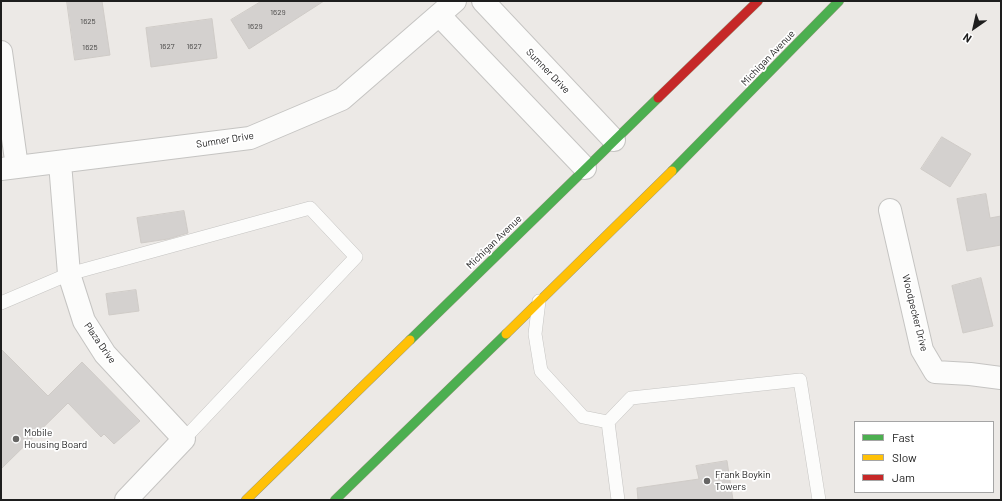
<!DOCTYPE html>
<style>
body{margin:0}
#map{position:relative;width:1002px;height:501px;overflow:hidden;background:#ece9e6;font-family:Barlow,sans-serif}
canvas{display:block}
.frame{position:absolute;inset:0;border:2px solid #1e1e1e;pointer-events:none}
.legend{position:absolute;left:854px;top:421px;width:140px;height:72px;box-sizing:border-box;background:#fff;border:1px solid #a5a5a5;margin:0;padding:5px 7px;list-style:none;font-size:12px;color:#1e1e1e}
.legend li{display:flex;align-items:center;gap:8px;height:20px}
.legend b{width:20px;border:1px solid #a5a5a5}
.north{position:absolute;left:954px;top:8px;width:40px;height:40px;-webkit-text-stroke:3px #fff;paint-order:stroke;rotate:214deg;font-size:11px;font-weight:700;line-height:16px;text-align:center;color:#1e1e1e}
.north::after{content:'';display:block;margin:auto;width:14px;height:18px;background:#1e1e1e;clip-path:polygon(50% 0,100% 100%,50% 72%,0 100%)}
</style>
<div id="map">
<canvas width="1002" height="501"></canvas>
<div class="frame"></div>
<ul class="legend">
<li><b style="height:5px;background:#4caf50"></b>Fast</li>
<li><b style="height:5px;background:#ffc107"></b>Slow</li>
<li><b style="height:5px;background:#c62828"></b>Jam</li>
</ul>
<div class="north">N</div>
</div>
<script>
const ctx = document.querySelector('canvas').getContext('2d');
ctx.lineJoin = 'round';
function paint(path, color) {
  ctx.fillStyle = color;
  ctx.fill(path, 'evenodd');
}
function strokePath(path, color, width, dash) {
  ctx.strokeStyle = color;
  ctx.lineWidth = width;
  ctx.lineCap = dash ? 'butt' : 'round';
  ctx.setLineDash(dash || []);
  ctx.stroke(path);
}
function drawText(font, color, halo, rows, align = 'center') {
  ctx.font = font + ' Barlow,sans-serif';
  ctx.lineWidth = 3.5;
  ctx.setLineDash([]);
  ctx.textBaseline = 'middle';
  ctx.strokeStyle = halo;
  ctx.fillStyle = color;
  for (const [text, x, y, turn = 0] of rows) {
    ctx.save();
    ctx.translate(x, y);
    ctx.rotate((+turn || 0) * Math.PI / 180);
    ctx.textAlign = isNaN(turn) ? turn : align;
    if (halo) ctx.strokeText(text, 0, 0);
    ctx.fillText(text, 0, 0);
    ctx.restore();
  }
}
const building = new Path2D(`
 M67 1H102L110 55 75 60Z
 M262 1H324L249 49 231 20Z
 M212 19 217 58 151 67 146 28Z
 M942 137 971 154 950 187 921 169Z
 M986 194 990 218 1001 216V245L967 251 957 199Z
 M184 211 188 233 168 239 141 243 137 218Z
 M981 278 993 326 963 333 952 286Z
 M136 290 139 311 109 315 106 294Z
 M1 349 48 396 82 362 140 421 114 444 104 434 101 437 68 403 1 469Z
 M727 461 733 500H638L637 488 699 479 696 466Z`);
const lane = new Path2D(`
 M539 301 535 334 541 371 583 417 608 422 631 398 800 380 819 500
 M1 303 69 274 310 208 356 257 184 439
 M608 422 618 500`);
const street = new Path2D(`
 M483 1 614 140
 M439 15 585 168
 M1 52 17 167
 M60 163 69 274 84 321 105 354 184 439 126 500
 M1 169 250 138 342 99 455 1
 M890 210 922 350 935 372 970 374 1001 378`);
const fast = new Path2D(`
 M672 171 839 1
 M410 340 658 98
 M335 500 506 334`);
const slow = new Path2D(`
 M506 334 672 171
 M246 500 410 340`);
const jam = new Path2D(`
 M658 98 758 1`);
const markers = [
 [16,439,4,"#666564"],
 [707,481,4,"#666564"]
];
const numberNames = [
 ["1629",278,12],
 ["1625",88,21],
 ["1629",255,26],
 ["1627",167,46],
 ["1627",194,46],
 ["1625",90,47]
];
const streetNames = [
 ["Michigan Avenue",768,58,-46],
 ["Sumner Drive",548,71,46],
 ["Sumner Drive",225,140,-9],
 ["Michigan Avenue",494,242,-44],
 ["Woodpecker Drive",915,313,76],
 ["Plaza Drive",100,343,55]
];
const poiNames = [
 ["Mobile",24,433],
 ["Housing Board",24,445],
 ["Frank Boykin",715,475],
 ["Towers",715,487]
];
paint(building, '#d4d1cf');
strokePath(building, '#cfcbc7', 1);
strokePath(lane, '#c5c4c2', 14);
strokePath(street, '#c5c4c2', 24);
strokePath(fast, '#96967d', 10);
strokePath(slow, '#96967d', 10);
strokePath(jam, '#96967d', 10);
strokePath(lane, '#fcfcfb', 13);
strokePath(street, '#fcfcfb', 22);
strokePath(fast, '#4caf50', 9);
strokePath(slow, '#ffc107', 9);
strokePath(jam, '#c62828', 9);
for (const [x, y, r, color] of markers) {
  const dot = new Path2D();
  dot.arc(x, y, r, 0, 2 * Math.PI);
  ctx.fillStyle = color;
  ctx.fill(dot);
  strokePath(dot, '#fff', 1.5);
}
drawText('8px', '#4c4b4a', null, numberNames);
drawText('10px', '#1e1e1e', '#fff', streetNames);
drawText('10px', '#1e1e1e', '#fff', poiNames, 'left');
</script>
